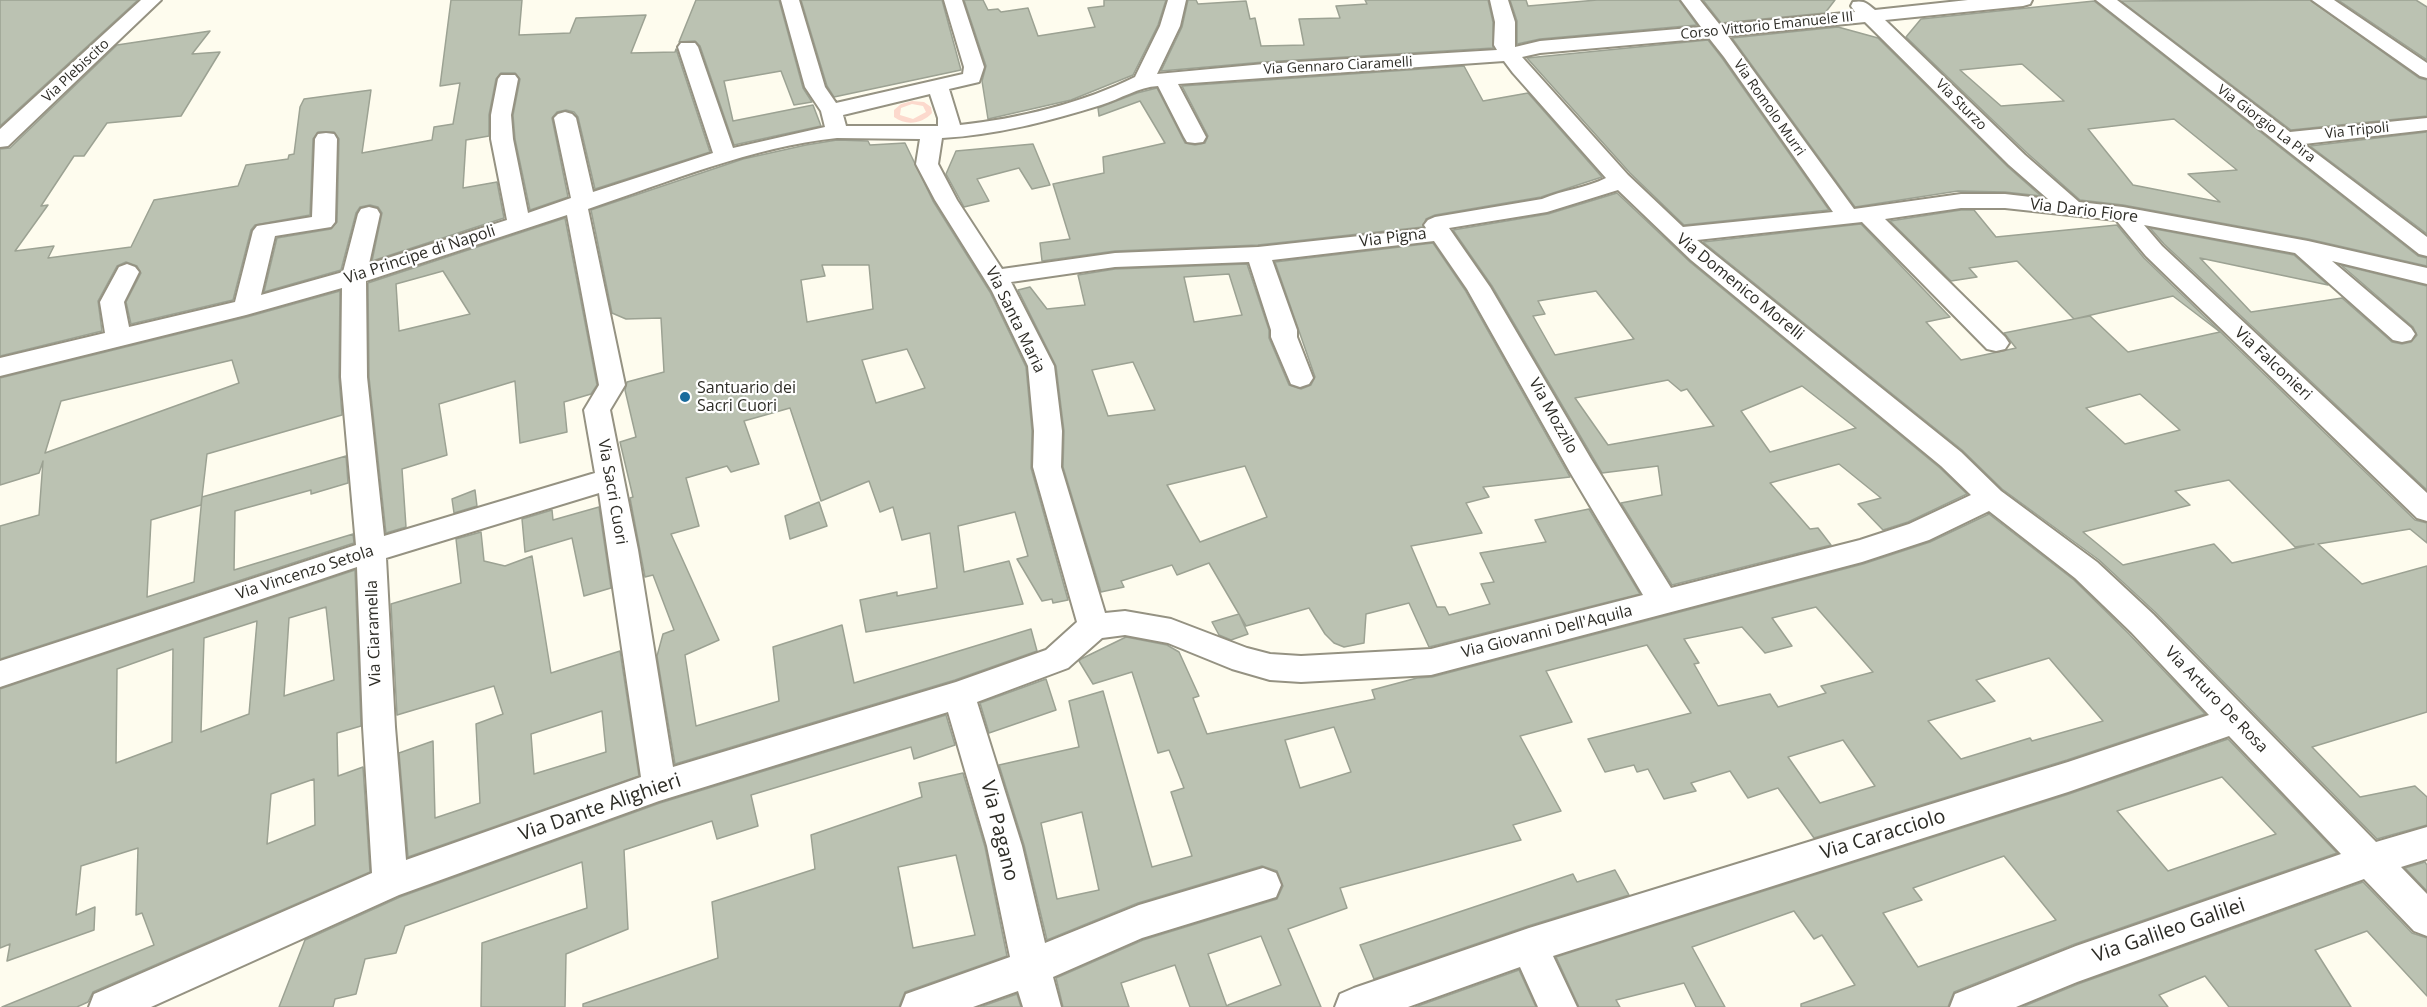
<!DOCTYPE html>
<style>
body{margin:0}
canvas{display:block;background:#fefcee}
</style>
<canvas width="2427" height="1007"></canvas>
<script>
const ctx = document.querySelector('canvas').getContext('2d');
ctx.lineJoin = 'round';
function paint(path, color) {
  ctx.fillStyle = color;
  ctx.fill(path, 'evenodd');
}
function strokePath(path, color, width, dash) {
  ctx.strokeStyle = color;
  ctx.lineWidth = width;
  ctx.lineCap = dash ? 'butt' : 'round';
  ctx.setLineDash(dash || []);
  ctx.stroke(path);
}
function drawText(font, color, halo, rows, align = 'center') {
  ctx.font = font + ' "Open Sans",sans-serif';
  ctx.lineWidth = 4.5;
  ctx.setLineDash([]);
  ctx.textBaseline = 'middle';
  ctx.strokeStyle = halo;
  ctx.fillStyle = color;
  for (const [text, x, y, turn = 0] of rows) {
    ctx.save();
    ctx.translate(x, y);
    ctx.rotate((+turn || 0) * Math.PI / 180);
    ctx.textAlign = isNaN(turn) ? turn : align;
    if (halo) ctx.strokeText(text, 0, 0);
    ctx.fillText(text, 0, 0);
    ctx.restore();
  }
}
const green = new Path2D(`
 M912 101 924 102 931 107 932 113C922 124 906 126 894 117V110L901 104ZM912 104 923 106 926 112 913 119 900 115 901 108Z`);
const building = new Path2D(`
 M0 0H138L0 126Z
 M451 0H522L519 35 570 33 576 18 646 15 631 53 675 52 676 49 710 152 595 189 578 117 574 112 566 110 557 112 552 118 568 197 530 210 515 139 513 115 520 79 515 73H501L496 79 489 115V136L466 140 463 188 497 182 504 218 372 261 382 213 378 207 370 205 360 207 356 213 341 270 264 292 277 238 331 229 337 222 339 139 334 132H318L313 139 310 215 255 225 251 230 233 300 131 324 126 302 141 273 137 266 126 262 117 266 98 301 102 331 0 356V149L10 148 117 45 210 31 192 54 220 52 181 116 107 123 84 156H74L41 206 48 205 15 251 54 246 48 258 131 247 154 200 238 186 246 165 288 159 289 155 294 154 300 107 304 99 371 90 362 153 432 140 434 127 453 124 460 83 440 86Z
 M696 0H779L803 88 812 102 794 105 781 71 724 81 733 121 813 105 821 126 734 145 700 46 695 41 679 42Z
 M801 0H942L961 70 834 97 827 86Z
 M964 0H983L988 10 998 9 1001 12 1028 8 1038 36 1095 27 1088 8 1104 6V0H1166L1158 25 1133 75 1071 100 988 119 982 81 986 66Z
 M1188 0H1196L1198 4 1246 1 1250 19 1255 18 1261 46 1304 45 1299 19 1340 18 1336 6 1367 4 1365 0H1488L1493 22V48L1264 62 1161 71 1182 27Z
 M1510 0H1526L1528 6 1597 0H1679L1697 25 1540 39 1517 44V21Z
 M1703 0H1835L1825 13 1721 23Z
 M2310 0 2419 78 2427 80V116L2291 130 2121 1Z
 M2338 0H2416L2427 7V60Z
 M2094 1 2418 256 2427 258V266L2308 239 2123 205 2080 200 2027 153 1906 37 1921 19ZM2022 64 2064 101 2001 106 1960 70ZM2174 119 2237 170 2188 174 2220 202 2133 185 2088 129Z
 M1838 27 1878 38 2008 167 2041 196 2005 192 1958 191 1855 207 1732 38Z
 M1708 40 1722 58 1829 210 1684 225 1630 173 1527 58Z
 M1464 66 1483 101 1528 93 1602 177 1541 197 1435 215 1426 219 1423 227 1258 245 1115 251 1042 261 1040 243 1070 239 1053 184 1104 173 1103 157 1165 143 1140 101 1099 116 1098 108 1137 93 1157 88 1185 143 1195 145 1205 143 1208 136 1182 86Z
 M2427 132V234L2310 146Z
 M837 140 868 141 870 145 905 143 933 201 990 292 1026 367 1032 431 1031 468 1068 600 1053 603 1052 599 1042 601 1017 559 1028 556 1015 512 958 526 964 572 1009 561 1023 604 866 632 860 600 897 592V596L937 588 930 533 902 540 893 507 880 512 869 481 821 501 790 408 744 421 759 464 731 472 727 466 686 478 699 526 671 534 719 640 685 655 696 726 779 701 773 647 842 625 854 683 1031 629 1037 651 955 680 675 764 657 656 663 634 674 630 653 575 645 577 630 498 633 497 620 442 636 437 625 390 627 382 664 372 661 318 626 319 612 313 591 210 743 159 806 145ZM822 265H869L873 309 807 322 801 280 825 276ZM907 349 925 388 876 403 862 360Z
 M1033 144 1050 185 1032 189 1019 168 977 179 989 201 964 207 946 174 956 151Z
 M1617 193 1690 262 1940 468 1967 494 1908 522 1883 530 1858 504 1881 498 1839 464 1770 483 1810 529 1818 528 1831 545 1672 585 1621 503 1662 495 1658 466 1602 473 1492 286 1453 230 1548 214ZM1596 291 1634 339 1555 355 1533 316 1545 314 1538 301ZM1668 380 1681 391 1687 389 1714 426 1608 445 1575 398ZM1802 386 1856 428 1770 452 1741 411Z
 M1961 210H1974L1996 237 2117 225 2144 258 2415 520 2427 523V543L2410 529 2318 544 2362 584 2427 566V712L2312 747 2360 797 2415 786 2427 797V825L2377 839 2155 612 2099 560 2002 489 1962 450 1703 242 1861 224 1950 317 1926 322 1961 360 2016 348 2004 333 2074 319 2017 261 1969 268 1977 277 1951 281 1890 221ZM2173 296 2220 332 2128 352 2090 316 2074 319ZM2140 394 2180 430 2125 444 2086 408ZM2229 480 2295 547 2314 544 2232 563 2214 544 2123 565 2083 532 2190 505 2175 491Z
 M565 218 597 385 591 394 564 402 567 432 520 443 515 381 439 404 447 455 402 469 406 527 386 533 369 377 368 283ZM443 271 470 314 399 331 396 284Z
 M2150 228 2294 255 2328 285 2200 258 2251 312 2342 298 2392 342 2402 344 2411 342 2417 335 2413 327 2341 265 2427 286V490L2164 244Z
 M1433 243 1465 290 1570 477 1483 487 1489 497 1466 503 1482 533 1411 546 1437 607H1445L1449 615 1490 604 1481 584 1494 582 1480 553 1546 542 1535 520 1589 509 1640 594 1429 647 1409 603 1366 614 1364 643 1344 647 1334 643 1325 634 1309 608 1246 626 1209 563 1177 575 1172 565 1121 581 1124 587 1101 592 1063 467 1064 431 1056 366 1018 290 1030 287 1047 309 1085 305 1078 275 1115 269 1247 264 1269 330V338L1289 385 1301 389 1311 385 1315 377 1275 262ZM1229 274 1242 315 1194 322 1184 277ZM1133 362 1155 410 1108 416 1092 370ZM1245 466 1267 517 1200 542 1167 485Z
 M340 291 339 377 342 415 207 454 202 497 346 456 348 483 311 494V490L235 511 234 570 353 534 354 543 0 659V526L39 515 43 461 39 473 0 485V378L247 317ZM232 360 239 383 45 453 61 401ZM202 497 194 582 147 597 151 520 201 505Z
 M475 490 477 506 454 513 452 499Z
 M819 502 827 526 790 539 785 516Z
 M599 507 611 588 584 596 572 538 525 552 522 519 552 510 553 520Z
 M1989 514 2074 580 2129 634 2205 714 2067 760 1814 838 1778 788 1748 798 1730 771 1691 783 1696 791 1664 799 1648 769 1637 772 1634 765 1605 772 1588 739 1691 713 1647 645 1546 671 1572 722 1520 736 1561 811 1513 825 1521 840 1340 888 1347 908 1288 929 1321 1007H1228V1005L1281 985 1261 936 1208 954 1227 1007H1190L1175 965 1121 983 1129 1007H1063L1056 978 1143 940 1277 899 1283 886 1277 871 1262 866 1138 903 1047 940 1024 845 999 765 1079 747 1069 701 1103 691 1152 867 1192 856 1171 792 1184 788 1169 750 1158 753 1132 672 1093 684 1079 661 1081 659 1126 637 1167 645 1179 652 1199 696 1193 698 1207 734 1375 699 1372 690 1417 678 1432 677 1863 564 1930 542ZM1816 607 1873 672 1821 686 1826 693 1778 707 1770 694 1718 706 1694 664 1699 663 1684 639 1742 627 1765 653 1792 646 1772 618ZM2049 658 2103 721 2032 741 2030 738 1961 759 1928 721 1995 701 1976 680ZM1334 727 1351 772 1300 788 1285 740ZM1843 740 1875 786 1820 803 1788 757ZM1082 812 1099 890 1057 899 1041 823Z
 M481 532 484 561 505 566 532 556 551 673 620 651 639 776 408 857 399 753 433 741 435 818 480 803 476 724 503 714 494 686 397 715 391 604 461 583 456 539ZM602 711 606 752 534 774 531 734Z
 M355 570 361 726 337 733 338 776 363 767 370 872 93 992 88 1002 77 1007H2L154 945 142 913 136 915 138 848 81 866 76 915 95 907 94 930 7 961 10 944 0 948V689ZM326 607 334 680 284 696 289 618ZM257 621 249 714 201 732 204 638ZM173 649 172 742 116 763 117 669ZM314 779 315 825 267 844 271 794Z
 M1239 614 1248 634 1231 640 1219 635 1212 622Z
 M1046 679 1056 710 989 733 980 703Z
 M946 715 955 745 914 759 911 747 751 795 758 826 717 839 712 821 624 850 628 929 566 954 565 1007H481L482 943 587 908 582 862 405 926 396 953 365 959 356 994 335 999 333 1007H279L305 940 400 897 660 803Z
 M2228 739 2337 853 2075 944 1954 992 1948 1007H1801V1004L1855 985 1822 935 1814 939 1794 911 1692 947 1725 1007H1696L1684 983 1616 1000 1620 1007H1579L1556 957 2069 794ZM2222 777 2276 834 2168 871 2117 811ZM2004 856 2056 920 1918 967 1883 913 1922 900 1913 888Z
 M963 773 985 847 1007 956 905 992 899 1007H583V1004L718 958 712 902 815 869 811 835 922 797 919 783ZM956 855 975 935 913 948 898 867Z
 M2425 862 2427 865V891L2405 868Z
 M1615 870 1629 895 1528 926 1374 979 1360 945 1573 874 1577 882Z
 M2363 882 2412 933 2427 938V996L2367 931 2315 950 2351 1007H2229L2205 976 2159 995 2168 1007H2022L2078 984Z
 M1519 970 1536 1007H1415Z
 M1017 994 1021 1007H980Z`);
const street = new Path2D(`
 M141 0H161L8 146 0 147V129Z
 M781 0H799L825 87 836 103 963 74 964 67 944 0H962L984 67 979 82 949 89 960 125C1017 119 1083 103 1135 77L1160 26 1168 0H1186L1180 26 1157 74 1264 64 1497 50 1494 45 1495 22 1490 0H1508L1515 22V47L1540 41 1701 27 1681 0H1700L1720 25 1855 12 1851 6 1853 2C1864 0 1867 3 1875 10L1968 0H2032L2030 4 2023 6 1885 20 2025 155 2079 202 2123 207 2308 241 2427 268V284L2332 261 2411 328 2415 334 2411 340 2402 342 2393 340 2295 253 2144 225 2162 246 2427 493V521L2417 518 2146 256 2116 220 2005 208H1961L1885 219 2005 337 2009 343 2005 349 1996 351 1987 349 1862 222 1697 240 1961 452 2001 491 2097 562 2153 614 2376 842 2427 827V859L2401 867 2427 894V936L2414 931 2364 879 2077 982 2016 1007H1950L1955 994 2076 946 2341 854 2229 736 2068 792 1553 956 1577 1007H1538L1520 967 1408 1007H1335L1340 994 1354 988 1529 928 2068 762 2209 715 2131 632 2075 578 1989 511 1929 540 1862 562 1431 675 1301 682 1270 680 1232 669 1168 643 1125 635 1102 638 1068 668 977 702 1022 846 1045 943 1139 905 1263 868 1276 873 1281 885 1276 897 1142 938 1053 977 1061 1007H1023L1018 991 973 1007H901L906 994 1010 957 987 846 948 712 659 801 399 895 151 1007H89L94 994 372 873 363 727 357 567 0 687V661L356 545 341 377 342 288 246 315 0 376V358L105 333 100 302 119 267 127 264 135 267 139 272 124 302 129 327 235 302 253 231 257 226 312 217 315 139 318 134 326 133 334 134 337 139 335 222 331 227 275 236 261 295 343 272 358 214 361 209 369 207 377 209 380 214 369 264 507 220 491 139V115L498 79 501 75H515L518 79 511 115 513 139 528 213 571 198 554 118 558 114 565 112 572 114 576 118 593 192 713 153 678 47 681 43H695L698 47 733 148 825 127 821 111 805 87ZM1865 22 2009 165 2048 199 2005 194H1961L1854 209 1728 36ZM1709 38 1724 57 1833 212 1683 227 1628 175 1522 57 1540 53ZM1504 61 1513 73 1606 178C1586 188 1563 190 1542 199L1435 217 1428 220 1424 225 1426 228 1424 229 1258 247 1115 253 1002 269 957 200 938 164 942 138C997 135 1049 121 1101 105 1120 99 1139 87 1158 86L1184 137 1187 142 1195 143 1203 142 1206 137 1178 84ZM930 94 938 118V126H846L843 115ZM837 138 920 139 916 164 935 200 992 291 1028 366 1034 431 1033 467 1077 622 1046 650 956 682 673 767 638 550 610 410 625 385 588 209C668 182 752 147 837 138ZM1618 190 1691 260 1941 466 1971 495 1909 524 1860 540 1671 588 1591 459 1490 287 1449 228 1547 212ZM567 215 599 385 584 410 595 473 384 536 367 377 366 281ZM1434 241 1467 289 1570 472 1643 595 1431 649 1301 656 1270 654 1247 648 1171 619 1125 611 1105 613 1061 467 1062 431 1054 366 1011 282 1115 267 1249 262 1271 330V337L1291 384 1300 387 1309 384 1313 378 1297 337V330L1272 260ZM599 493 641 777 406 860 395 727 386 558Z
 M2096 0H2117L2290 132 2427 118V130L2304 144 2427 237V256L2419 254Z
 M2312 0H2334L2427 63V78L2420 76Z`);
const markers = [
 [685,397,6,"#186b9c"]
];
const farStreetnames = [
 ["Corso Vittorio Emanuele III",1767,26,-6],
 ["Via Gennaro Ciaramelli",1338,66,-3],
 ["Via Plebiscito",76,71,-43],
 ["Via Sturzo",1961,105,45],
 ["Via Romolo Murri",1769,108,55],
 ["Via Giorgio La Pira",2266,124,37],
 ["Via Tripoli",2357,131,-6]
];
const streetNames = [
 ["Via Dario Fiore",2084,211,7],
 ["Via Pigna",1393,238,-7],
 ["Via Principe di Napoli",420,255,-18],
 ["Via Domenico Morelli",1740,287,39],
 ["Via Santa Maria",1015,320,64],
 ["Via Falconieri",2273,364,43],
 ["Via Mozzilo",1553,416,61],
 ["Via Sacri Cuori",612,492,80],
 ["Via Vincenzo Setola",305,573,-18],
 ["Via Giovanni Dell'Aquila",1547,632,-14],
 ["Via Ciaramella",374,633,-92],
 ["Via Arturo De Rosa",2216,700,46]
];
const poiNames = [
 ["Santuario dei",697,388],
 ["Sacri Cuori",697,406]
];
const nearStreetnames = [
 ["Via Dante Alighieri",600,808,-19],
 ["Via Pagano",999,831,76],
 ["Via Caracciolo",1883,835,-17],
 ["Via Galileo Galilei",2169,931,-19]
];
paint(green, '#fcd9cd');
paint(building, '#bbc2b2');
strokePath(building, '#9ca293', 1.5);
strokePath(street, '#959282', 4);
paint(street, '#fff');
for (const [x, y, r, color] of markers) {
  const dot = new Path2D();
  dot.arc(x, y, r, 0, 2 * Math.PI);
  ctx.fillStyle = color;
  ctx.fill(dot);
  strokePath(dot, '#fff', 2);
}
drawText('14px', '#2d2c26', '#fff', farStreetnames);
drawText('16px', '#2d2c26', '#fff', streetNames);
drawText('16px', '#2d2c26', '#fff', poiNames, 'left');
drawText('20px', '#2d2c26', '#fff', nearStreetnames);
</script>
